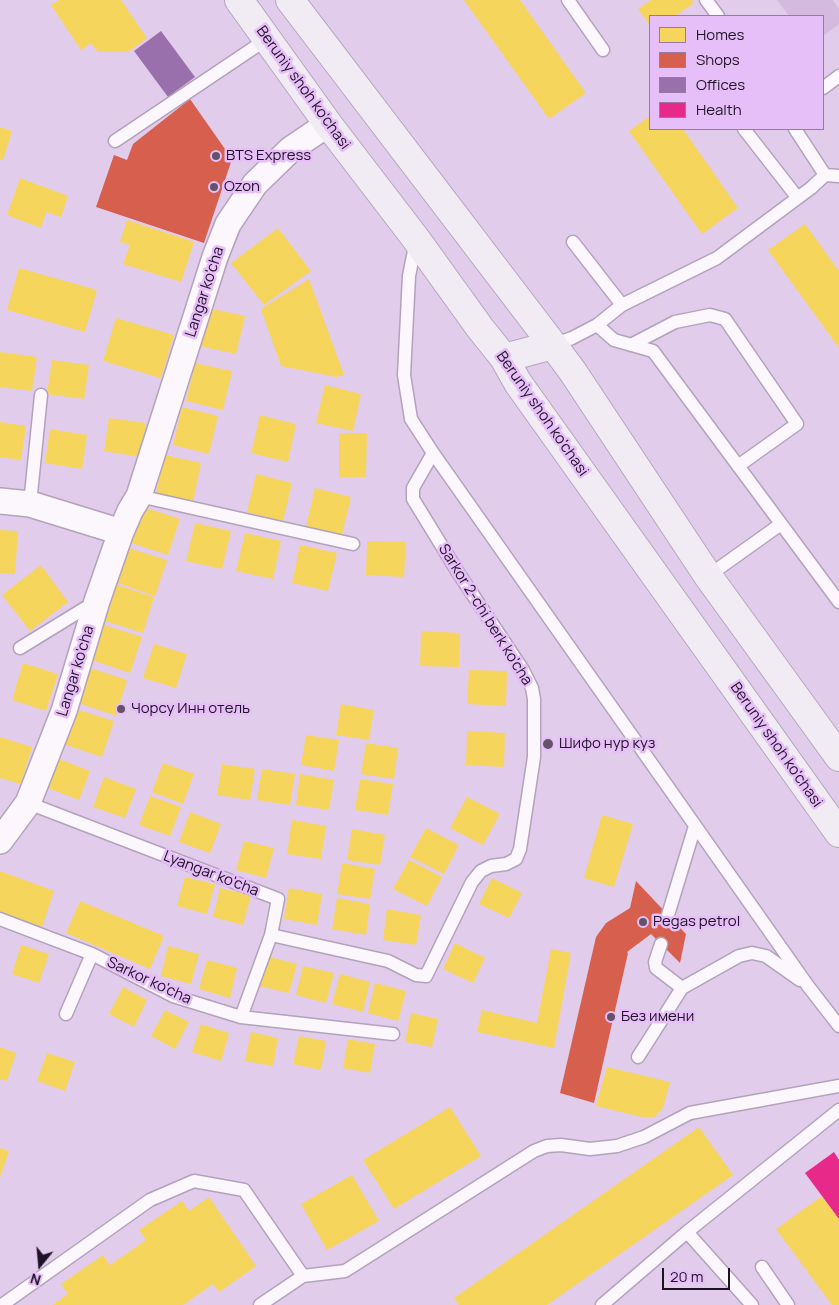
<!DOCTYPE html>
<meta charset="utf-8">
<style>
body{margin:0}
#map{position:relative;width:839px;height:1305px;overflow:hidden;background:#e2cceb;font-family:Manrope,sans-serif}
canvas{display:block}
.legend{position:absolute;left:649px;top:15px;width:175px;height:115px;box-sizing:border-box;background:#e7bff8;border:1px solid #977aa4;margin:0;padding:6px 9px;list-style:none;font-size:15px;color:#201226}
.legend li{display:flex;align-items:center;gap:10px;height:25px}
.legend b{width:25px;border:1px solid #977aa4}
.north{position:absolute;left:15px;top:1240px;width:50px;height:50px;-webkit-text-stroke:4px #e7bff8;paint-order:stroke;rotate:197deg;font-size:14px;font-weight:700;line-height:20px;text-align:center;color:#201226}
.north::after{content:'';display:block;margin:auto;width:18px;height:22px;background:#201226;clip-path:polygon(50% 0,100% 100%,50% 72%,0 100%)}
.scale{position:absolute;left:662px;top:1268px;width:68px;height:22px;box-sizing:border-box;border:2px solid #201226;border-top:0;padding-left:6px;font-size:15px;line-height:18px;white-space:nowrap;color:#201226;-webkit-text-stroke:4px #e7bff8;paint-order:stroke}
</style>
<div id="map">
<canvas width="839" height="1305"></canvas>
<ul class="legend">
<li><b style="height:14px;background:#f6d55c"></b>Homes</li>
<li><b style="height:14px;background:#d6604d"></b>Shops</li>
<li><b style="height:14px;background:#9970ab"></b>Offices</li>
<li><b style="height:14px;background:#e7298a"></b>Health</li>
</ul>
<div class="north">N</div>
<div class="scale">20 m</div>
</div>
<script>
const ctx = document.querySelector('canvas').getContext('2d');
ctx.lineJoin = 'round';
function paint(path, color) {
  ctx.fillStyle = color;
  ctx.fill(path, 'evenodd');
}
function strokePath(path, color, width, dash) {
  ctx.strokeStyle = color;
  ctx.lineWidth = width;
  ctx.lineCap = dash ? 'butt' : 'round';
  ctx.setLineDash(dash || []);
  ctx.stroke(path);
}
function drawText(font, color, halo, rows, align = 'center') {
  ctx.font = font + ' Manrope,sans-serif';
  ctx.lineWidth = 5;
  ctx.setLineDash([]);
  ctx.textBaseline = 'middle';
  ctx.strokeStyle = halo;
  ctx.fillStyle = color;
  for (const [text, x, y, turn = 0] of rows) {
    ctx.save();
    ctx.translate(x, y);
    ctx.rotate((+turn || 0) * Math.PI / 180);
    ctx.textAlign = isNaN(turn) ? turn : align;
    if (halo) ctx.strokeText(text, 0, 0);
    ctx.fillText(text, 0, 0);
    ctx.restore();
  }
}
const green = new Path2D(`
 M777 0H833L839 9V24L823 36V16H789Z`);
const homes = new Path2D(`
 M59 0H121L147 38 128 52H98L91 43 81 50 51 5Z
 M464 0H520L586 93 549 119Z
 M651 0H692L694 3 675 16H650V25L638 9Z
 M650 116V129H683L738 208 702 234 629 131Z
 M0 127 12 131 3 160 0 159Z
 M20 178 68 196 61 217 46 212 41 228 7 215Z
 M127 220 194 242 181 282 123 264 130 245 120 242Z
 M805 224 839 271V348L768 250Z
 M278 228 311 271 264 305 231 263Z
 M19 268 97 290 85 332 7 310Z
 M309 279 344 375 336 377 281 366 261 309Z
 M208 308 245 316 236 354 200 346Z
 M116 318 174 335 161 378 103 361Z
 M0 352 37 357 32 391 0 387Z
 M52 360 89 365 84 399 47 394Z
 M195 363 232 371 223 410 186 401Z
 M325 385 361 394 353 431 316 423Z
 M182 407 218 416 209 454 173 445Z
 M260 415 296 424 288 462 251 453Z
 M109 418 146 423 141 457 104 451Z
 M0 422 26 426 21 460 0 457Z
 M50 429 87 435 82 469 45 463Z
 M339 433H367L366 477H339Z
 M165 455 201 463 193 501 156 493Z
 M256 474 292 483 283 521 247 512Z
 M315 488 351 497 342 535 306 526Z
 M143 507 180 519 168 555 131 543Z
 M195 523 231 531 222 569 186 561Z
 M0 530 18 531 15 574 0 573Z
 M245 533 281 541 273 579 236 571Z
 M367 541 406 542 404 577 366 575Z
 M300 545 337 553 328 591 292 583Z
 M129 548 167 560 155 596 118 583Z
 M41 565 68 602 30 631 2 595Z
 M117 585 154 597 143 633 105 621Z
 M104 625 142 637 130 673 92 660Z
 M421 631 460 633 459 667 420 666Z
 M154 644 187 654 176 688 143 678Z
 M23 663 58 674 46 711 12 700Z
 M90 668 127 680 116 716 78 703Z
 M469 670 507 671 506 706 467 704Z
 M341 704 374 710 369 740 336 735Z
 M76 709 114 721 102 757 64 744Z
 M467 731 505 733 504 767 466 765Z
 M306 735 339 740 334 771 301 765Z
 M0 737 32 747 21 784 0 778Z
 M366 743 398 748 394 779 361 774Z
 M59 759 90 771 79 800 48 788Z
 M163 763 194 774 183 804 152 792Z
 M222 764 255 769 250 800 217 795Z
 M262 769 295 774 290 805 257 800Z
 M300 774 334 780 329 810 296 805Z
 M104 777 136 789 125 818 93 807Z
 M360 779 393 784 388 815 355 810Z
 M150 796 181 807 170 836 139 825Z
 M467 797 500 814 483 845 450 828Z
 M190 812 221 824 210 853 179 842Z
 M602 815 633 824 614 887 584 878Z
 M292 820 326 826 321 859 287 854Z
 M426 828 459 845 444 874 410 857Z
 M352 829 385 835 380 865 347 860Z
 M244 841 274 848 266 878 236 870Z
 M409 860 442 877 427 906 393 889Z
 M342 863 375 869 370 899 337 894Z
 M0 871 54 891 42 927 0 912Z
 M185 877 215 884 207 914 177 906Z
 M492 878 522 893 509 918 479 904Z
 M220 888 251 895 243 925 213 917Z
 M289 888 322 894 317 925 284 919Z
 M337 898 370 904 366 935 332 929Z
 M80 901 164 936 150 969 66 933Z
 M387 909 421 915 416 945 383 940Z
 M455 943 485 958 473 983 443 969Z
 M21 945 49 954 39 983 12 974Z
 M168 946 199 954 191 984 161 976Z
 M551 949 571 953 554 1048 477 1032 482 1010 537 1023Z
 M266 956 297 964 289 993 259 986Z
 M207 960 237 968 230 998 199 989Z
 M303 966 334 973 326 1003 296 995Z
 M340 974 370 982 363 1012 332 1004Z
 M375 983 406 991 398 1021 368 1013Z
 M123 987 147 1000 134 1027 109 1014Z
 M165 1010 189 1022 175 1049 151 1036Z
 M411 1013 438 1019 432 1047 405 1042Z
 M201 1024 229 1033 221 1061 192 1052Z
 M251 1032 278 1038 273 1066 245 1061Z
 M299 1036 326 1041 321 1070 293 1064Z
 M348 1039 375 1044 370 1073 343 1068Z
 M0 1047 16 1053 7 1081 0 1079Z
 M47 1053 75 1062 65 1091 37 1081Z
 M607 1067 670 1082 663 1108 654 1117H642L596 1106Z
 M450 1107 481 1156 394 1209 363 1160Z
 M699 1127 733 1175 547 1305H459L454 1298Z
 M0 1148 9 1151 0 1177Z
 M352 1175 379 1221 327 1250 301 1204Z
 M822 1196 839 1219V1305H832L776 1229Z
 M209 1197 256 1266 219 1292 213 1284 183 1305H52L68 1294 61 1284 103 1255 110 1265 146 1240 139 1230 182 1201 189 1211Z`);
const shops = new Path2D(`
 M190 99 232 159 204 243 96 207 114 155 127 160 133 144Z
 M636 881 686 934 680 963 651 934 627 952 628 953 594 1103 560 1093 596 937 606 923 630 908Z`);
const offices = new Path2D(`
 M161 31 195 77 168 97 134 51Z`);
const health = new Path2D(`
 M834 1152 839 1160V1219L805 1173Z`);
const service = new Path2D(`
 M568 0 603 50
 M706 0 718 16
 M823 88 839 76
 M744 129 797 197
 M795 129 825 175
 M115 141 267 39
 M416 241 409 276 404 375 411 419 433 453 808 986 839 1026
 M573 242 622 305 597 325
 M622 305 717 258 811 188 825 175 839 176
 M553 345 572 338 597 325 614 340 653 351 839 602
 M631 345 675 322 710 315 725 319 797 424 738 466
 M139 496 353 544
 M30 504 41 395
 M708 576 781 524
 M20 648 95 602
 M28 803 278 899 271 935 241 1017
 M668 915 695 826
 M0 919 92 954 173 996 241 1017 393 1034
 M271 935 388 961 416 975 426 976 472 882 481 871 491 866 506 864 516 859 520 849 534 757V699L532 688 523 670 459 574 413 499V488L433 453
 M661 944 655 962 656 968 682 988 739 956 752 953 766 956 800 980
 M66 1014 92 954
 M638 1057 682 988
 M687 1232 752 1305
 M762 1267 788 1305
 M2 1305 150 1200 194 1181 244 1190 303 1276
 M260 1305 303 1276 345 1271 534 1151 547 1146 561 1145 590 1149 617 1146 644 1137 690 1113 839 1086
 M602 1305 687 1232 839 1110`);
const minor = new Path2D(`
 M0 501 30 504 121 532
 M0 841 28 803 64 711 97 601 121 532 130 511 139 496 215 257 228 224 255 184 291 149 328 124`);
const primary = new Path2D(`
 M239 0 328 124 416 239 480 328 504 358 518 383 839 833
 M290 0 553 345 573 372 708 576 839 757
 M504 358 553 345`);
const markers = [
 [216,156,5,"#64536b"],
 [214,187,5,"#64536b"],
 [121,709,5,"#64536b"],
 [548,744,6,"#64536b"],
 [643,922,5,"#64536b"],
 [611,1017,5,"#64536b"]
];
const streetNames = [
 ["Beruniy shoh ko'chasi",303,88,54],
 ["Langar ko'cha",205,292,-72],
 ["Beruniy shoh ko'chasi",542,414,55],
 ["Sarkor 2-chi berk ko'cha",485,615,58],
 ["Langar ko'cha",76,671,-73],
 ["Beruniy shoh ko'chasi",776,745,55],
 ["Lyangar ko'cha",211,874,21],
 ["Sarkor ko'cha",149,981,25]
];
const poiNames = [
 ["BTS Express",226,156],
 ["Ozon",224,187],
 ["Чорсу Инн отель",131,709],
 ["Шифо нур куз",559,744],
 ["Pegas petrol",653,922],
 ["Без имени",621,1017]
];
paint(green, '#d3bade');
paint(homes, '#f6d55c');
paint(shops, '#d6604d');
paint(offices, '#9970ab');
paint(health, '#e7298a');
strokePath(service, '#b3a2bb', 15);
strokePath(minor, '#b3a2bb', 28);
strokePath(primary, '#b5a5bc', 30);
strokePath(service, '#fbf7fc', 12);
strokePath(minor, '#fbf7fc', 25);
strokePath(primary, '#f1ebf4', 28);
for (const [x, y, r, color] of markers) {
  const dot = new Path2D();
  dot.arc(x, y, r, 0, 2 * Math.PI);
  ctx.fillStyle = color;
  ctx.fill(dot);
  strokePath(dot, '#e7bff8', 2);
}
drawText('15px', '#201226', '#e7bff8', streetNames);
drawText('15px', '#201226', '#e7bff8', poiNames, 'left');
</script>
